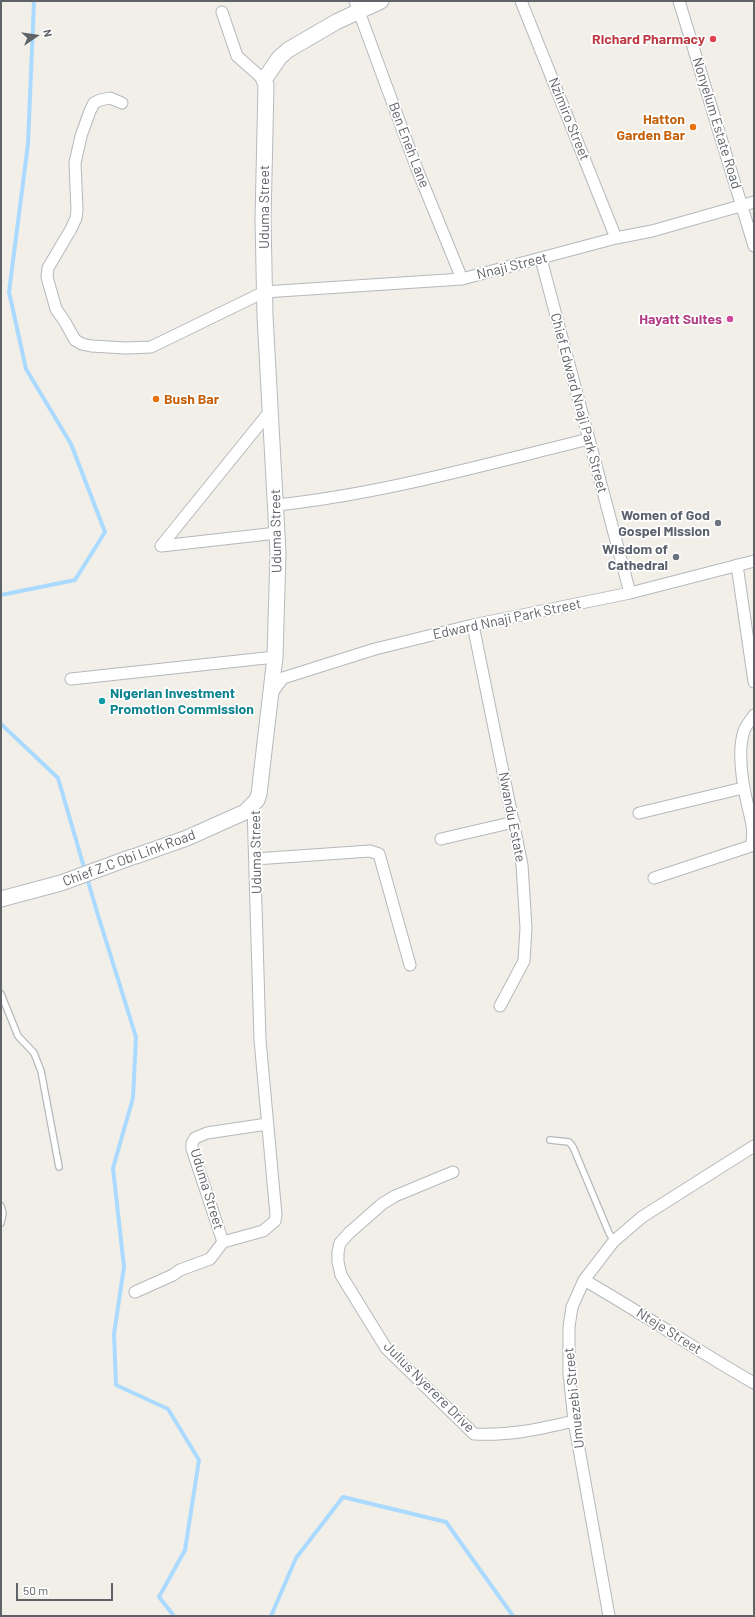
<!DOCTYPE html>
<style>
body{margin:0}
#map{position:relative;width:755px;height:1617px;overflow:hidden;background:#f1efe8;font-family:Barlow,sans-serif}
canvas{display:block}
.frame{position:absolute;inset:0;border:2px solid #5f6368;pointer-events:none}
.north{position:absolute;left:16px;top:16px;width:40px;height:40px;-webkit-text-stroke:3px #fff;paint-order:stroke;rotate:77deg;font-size:11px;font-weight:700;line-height:16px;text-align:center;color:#5f6368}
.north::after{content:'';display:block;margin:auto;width:14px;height:18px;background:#5f6368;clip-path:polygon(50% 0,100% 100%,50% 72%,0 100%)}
.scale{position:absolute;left:16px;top:1583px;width:97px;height:18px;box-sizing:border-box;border:2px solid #5f6368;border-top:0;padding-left:5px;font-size:12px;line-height:14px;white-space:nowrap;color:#5f6368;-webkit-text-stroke:3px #fff;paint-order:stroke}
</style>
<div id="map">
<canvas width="755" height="1617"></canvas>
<div class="frame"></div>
<div class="north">N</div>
<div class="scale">50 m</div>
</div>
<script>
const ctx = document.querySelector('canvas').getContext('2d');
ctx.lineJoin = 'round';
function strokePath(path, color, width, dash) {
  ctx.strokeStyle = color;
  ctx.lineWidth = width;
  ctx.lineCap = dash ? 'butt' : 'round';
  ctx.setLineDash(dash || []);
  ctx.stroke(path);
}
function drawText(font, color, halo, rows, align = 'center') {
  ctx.font = font + ' Barlow,sans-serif';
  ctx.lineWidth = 3.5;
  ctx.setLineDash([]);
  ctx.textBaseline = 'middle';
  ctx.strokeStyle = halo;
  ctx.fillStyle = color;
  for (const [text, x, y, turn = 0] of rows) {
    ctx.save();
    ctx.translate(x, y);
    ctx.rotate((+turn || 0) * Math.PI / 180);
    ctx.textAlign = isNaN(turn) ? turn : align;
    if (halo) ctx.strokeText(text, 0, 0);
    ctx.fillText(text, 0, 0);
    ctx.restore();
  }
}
const stream = new Path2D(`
 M1 595 75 580 105 532 71 444 26 369 9 292 28 144 34 1
 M1 724 58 778 97 912 136 1037 133 1098 113 1168 124 1267 114 1334 116 1385 168 1409 199 1460 185 1550 159 1597 174 1616
 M271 1616 296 1558 343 1497 446 1522 513 1616`);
const lane = new Path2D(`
 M1 994 18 1036 34 1053 41 1071 59 1167
 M550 1140 569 1142 573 1147 609 1233 614 1241
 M1 1206 3 1213 1 1223`);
const street = new Path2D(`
 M355 1 417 169 462 279
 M521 1 616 238
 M679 1 754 246
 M222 12 237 56 264 80
 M122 103 110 98 100 100 94 103 90 111 81 136 75 163 77 210 76 218 71 229 48 268 47 277 56 309 65 322 75 340 82 344 91 346 126 348 151 347 264 292 462 279 616 238 652 231 754 202
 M541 259 630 593
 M276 505C382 494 486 464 589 439
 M161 546 271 410
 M161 546 277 533
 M737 565 754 682
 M473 625 522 865 526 928 524 961 500 1006
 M71 679 275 657
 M271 694 283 678 375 649 473 625 630 593 754 561
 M639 813 743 788
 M441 839 514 822
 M255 859 370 851 379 854 410 965
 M654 878 751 846C755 833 751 820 748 807 743 786 737 752 744 731 746 725 751 720 754 715
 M453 1172 395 1196 382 1204 349 1233 340 1243 338 1252V1262L341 1275 386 1348 474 1434C509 1436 540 1429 574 1421
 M223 1242 192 1149V1143L195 1138 207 1133 267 1124
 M584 1280C642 1313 696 1350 754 1383
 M135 1292 173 1275 180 1270 210 1259 223 1242 263 1231 275 1221 276 1215 260 1040 253 806
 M609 1616 574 1421 569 1373V1327L572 1307 584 1280 614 1241 642 1217 754 1146`);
const secondary = new Path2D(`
 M136 856 187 838 245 812 257 800 259 794 275 657 278 553 265 316 263 220 266 85 264 80 279 58 288 50 336 22 381 1
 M1 899 61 883 132 857`);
const markers = [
 [713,39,4,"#e0444e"],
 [693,127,4,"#e8710a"],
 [730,319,4,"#d1479c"],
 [156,399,4,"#e8710a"],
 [718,523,4,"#6b7280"],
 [676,557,4,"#6b7280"],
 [102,701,4,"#0f9aa8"]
];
const healthNames = [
 ["Richard Pharmacy",705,39]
];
const streetNames = [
 ["Nzimiro Street",569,119,68],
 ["Nonyelum Estate Road",717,123,73],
 ["Ben Eneh Lane",409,145,69],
 ["Uduma Street",264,207,-90],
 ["Nnaji Street",512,266,-14],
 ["Chief Edward Nnaji Park Street",579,403,75],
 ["Uduma Street",276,531,-91],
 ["Edward Nnaji Park Street",507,619,-12],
 ["Nwandu Estate",512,817,79],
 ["Uduma Street",256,852,-91],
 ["Chief Z.C Obi Link Road",129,858,-20],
 ["Uduma Street",207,1189,73],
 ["Nteje Street",669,1331,32],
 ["Julius Nyerere Drive",429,1387,45],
 ["Umuezebi Street",574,1398,-96]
];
const foodNames = [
 ["Hatton",685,119],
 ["Garden Bar",685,135],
 ["Bush Bar",164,399,"left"]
];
const hotelNames = [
 ["Hayatt Suites",722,319]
];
const worshipNames = [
 ["Women of God",710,515],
 ["Gospel Mission",710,531],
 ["Wisdom of",668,549],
 ["Cathedral",668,565]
];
const cultureNames = [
 ["Nigerian Investment",110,693],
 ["Promotion Commission",110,709]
];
strokePath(stream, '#aadaff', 4);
strokePath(lane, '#b5b8bc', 8);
strokePath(street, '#b5b8bc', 13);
strokePath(secondary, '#b6babf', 17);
strokePath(lane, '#fff', 5.5);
strokePath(street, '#fff', 11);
strokePath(secondary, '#fff', 15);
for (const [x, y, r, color] of markers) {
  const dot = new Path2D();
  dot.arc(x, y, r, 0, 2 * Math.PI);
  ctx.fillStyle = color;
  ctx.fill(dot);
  strokePath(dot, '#fff', 1.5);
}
drawText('bold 14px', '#be3a42', '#fff', healthNames, 'right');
drawText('14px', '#5f6368', '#fff', streetNames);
drawText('bold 14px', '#c56008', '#fff', foodNames, 'right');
drawText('bold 14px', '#b23c85', '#fff', hotelNames, 'right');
drawText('bold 14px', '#5b616d', '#fff', worshipNames, 'right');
drawText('bold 14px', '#0d838f', '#fff', cultureNames, 'left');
</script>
